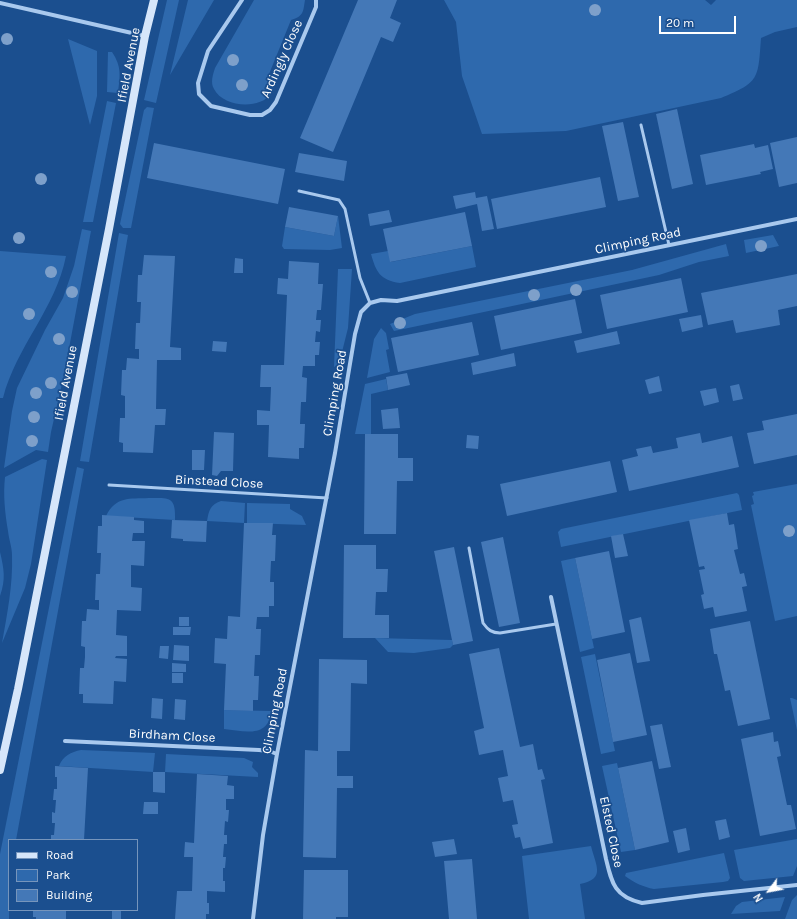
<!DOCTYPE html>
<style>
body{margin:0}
#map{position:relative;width:797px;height:919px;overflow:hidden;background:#1b4f8f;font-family:Karla,sans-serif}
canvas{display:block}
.legend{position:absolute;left:8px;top:839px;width:130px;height:72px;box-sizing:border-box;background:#1b4f8f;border:1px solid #7695bc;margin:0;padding:5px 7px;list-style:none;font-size:12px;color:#fff}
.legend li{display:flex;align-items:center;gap:8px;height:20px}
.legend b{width:20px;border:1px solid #7695bc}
.north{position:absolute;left:749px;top:871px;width:40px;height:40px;-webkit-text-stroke:3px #1b4f8f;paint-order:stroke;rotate:238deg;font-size:11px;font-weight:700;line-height:16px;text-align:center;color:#fff}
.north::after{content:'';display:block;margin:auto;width:14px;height:18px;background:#fff;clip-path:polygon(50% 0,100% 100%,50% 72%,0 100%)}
.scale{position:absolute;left:659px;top:16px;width:77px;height:18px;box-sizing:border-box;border:2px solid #fff;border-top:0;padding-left:5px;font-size:12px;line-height:14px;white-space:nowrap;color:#fff;-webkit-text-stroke:3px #1b4f8f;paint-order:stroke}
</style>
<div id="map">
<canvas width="797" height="919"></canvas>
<ul class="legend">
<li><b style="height:5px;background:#d6e6fa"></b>Road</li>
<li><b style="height:11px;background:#2e69ad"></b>Park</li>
<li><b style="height:11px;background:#4478b7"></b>Building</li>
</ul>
<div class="north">N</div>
<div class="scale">20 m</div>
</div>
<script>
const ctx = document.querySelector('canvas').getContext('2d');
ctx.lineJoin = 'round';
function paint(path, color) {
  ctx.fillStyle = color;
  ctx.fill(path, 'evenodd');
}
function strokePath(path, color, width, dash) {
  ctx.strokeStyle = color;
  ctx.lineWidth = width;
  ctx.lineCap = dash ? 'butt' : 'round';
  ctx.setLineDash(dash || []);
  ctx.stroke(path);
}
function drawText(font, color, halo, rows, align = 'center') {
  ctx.font = font + ' Karla,sans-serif';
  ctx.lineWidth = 3.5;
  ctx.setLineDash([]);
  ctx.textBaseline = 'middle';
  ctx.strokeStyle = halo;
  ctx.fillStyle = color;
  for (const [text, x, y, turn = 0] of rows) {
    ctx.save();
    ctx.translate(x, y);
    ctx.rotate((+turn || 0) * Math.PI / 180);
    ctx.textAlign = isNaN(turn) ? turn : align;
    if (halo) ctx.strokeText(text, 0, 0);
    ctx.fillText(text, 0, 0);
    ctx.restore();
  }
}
const green = new Path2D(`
 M167 0H179L156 103 144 100Z
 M188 0H214L170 75Z
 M254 0H305C303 12 304 16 291 20L267 79 274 85C273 88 273 91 271 94 259 110 223 107 214 89 210 83 213 74 215 68Z
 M444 0H705L711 5 716 0H797V27L775 32 761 38C758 79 760 82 721 98L566 131 482 134 462 76 456 22Z
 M68 39 97 51V96L90 125Z
 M108 52H112C122 67 120 76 118 93L107 92Z
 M107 101 116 103 93 222H83Z
 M147 107 154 108 131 228H123L120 224 144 110Z
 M338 216 342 248 330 250 284 249 282 246 285 227 334 236Z
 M82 229 91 231 64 375 51 432 48 452 36 450 4 468 12 411 17 388 45 330 63 298 74 266Z
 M119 233 128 235 89 462 80 461Z
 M773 235 779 246 746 253 744 240Z
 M726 244 729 256 699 262 659 275 394 331 390 324 415 314 632 270Z
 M472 246 476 267 400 283C380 280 376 272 371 254L388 251 391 262Z
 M0 251 66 256C56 308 16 347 3 398H0Z
 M338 269H352L348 328 339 364 334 367Z
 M381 328 386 333 389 349 386 350 390 372 367 378 374 339Z
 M386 379 388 390 371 394V434H355L365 384Z
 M42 459 47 460 31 564 25 588 2 643C7 614 13 586 12 555 12 547 9 540 8 531 5 513 3 495 5 477Z
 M77 467 84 469 16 840H9V919H0V854Z
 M797 484V616L775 621 751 505 754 504 752 496 754 495 753 492Z
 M737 493 739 495 742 510 561 547 558 532 561 529Z
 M149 498C169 498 176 496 175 520L106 516C116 496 129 499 149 498Z
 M221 501 245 503 244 523 207 521C209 510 210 505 221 501Z
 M247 503 290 504V509L302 516 306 525 247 523Z
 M0 552C4 569 6 579 0 596Z
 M575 558 594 648 580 652 561 561Z
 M375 638 452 640 453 645 450 648 414 653 388 652Z
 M595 654 615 751 601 754 581 657Z
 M790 698H792L797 700V730Z
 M224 710 271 711C269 739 243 731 224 729Z
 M81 750 155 753 153 772 59 766C63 756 71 752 81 750Z
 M166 754 244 758 253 762 252 767 258 773V777L165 772Z
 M617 763 635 850 621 852 602 766Z
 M797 839V866L793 876 744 881 740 878 734 850Z
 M591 846C596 866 606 879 580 884L585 919H529L522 856Z
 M724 853 730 878 728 881 723 882 654 889C643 887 635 883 625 876L626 873Z
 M797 895V919H785L792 900Z
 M785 897 780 911 731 914 736 906 742 902Z`);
const building = new Path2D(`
 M358 0H397L390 18 401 23 393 42 381 37 333 152 300 138Z
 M677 109 693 184 672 189 656 114Z
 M623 122 639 197 618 201 602 126Z
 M797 137V183L779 187 770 143Z
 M154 143 285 169 278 204 147 178Z
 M754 144 755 148 768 145 773 169 760 172 761 174 706 185 700 155Z
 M299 153 347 161 344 181 295 172Z
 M600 177 606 207 497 229 491 199Z
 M475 192 476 198 487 196 494 229 482 231 477 204 456 209 453 196Z
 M289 207 338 216 334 236 285 227Z
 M389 210 392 222 370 226 368 214Z
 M465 212 472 246 390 262 383 229Z
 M144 255 175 256 170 347 181 348V360H157L156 409H166L165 425H155L153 453 123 452V443L119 442 120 418H125V396L121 395 122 370H126L127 358 139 359V349H135L136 323H140L141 302H137L138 275H142Z
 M235 258 243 259V273H234Z
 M289 261 319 263 318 284H323L321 310H317L316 320H321L320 332 316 331 315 342H320L319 355H315V366H303L302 377 307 378 306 402H301L300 424H305L304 448H299V459L268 457 269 425H257V410L270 411 271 387H260L261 365H284L287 295 277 294 278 278 288 279Z
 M797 274V306L778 310 780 325 736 333 733 320 708 325 701 293Z
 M681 278 688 312 607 329 600 295Z
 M575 299 582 333 501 350 494 316Z
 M701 315 703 327 682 332 679 319Z
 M472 322 479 355 398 372 391 338Z
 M617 331 620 344 577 353 574 341Z
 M213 341 227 342 226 352 212 351Z
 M514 353 516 366 473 375 471 363Z
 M407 373 410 385 388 390 386 377Z
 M659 376 662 391 649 394 645 380Z
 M739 384 743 399 733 401 730 386Z
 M716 388 719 402 704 406 700 391Z
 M398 408 400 428 383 429 381 410Z
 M797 414V455L754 464 747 433 764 430 762 421Z
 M214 432 234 433 233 471H221L217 476 212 475Z
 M700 433 702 443 732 436 739 467 629 491 622 460 638 456 636 449 651 446 653 453 678 448 676 438Z
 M365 434H398V458H413V481H397L396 534H364Z
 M467 435 479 436 478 449 466 448Z
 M192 450H205L204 470H192Z
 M610 461 617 492 507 516 500 484Z
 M727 513 729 525 734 524 736 536 738 549 734 550 740 574 744 573 747 586 742 587 747 611 715 617 713 607 704 609 701 595 704 594 699 570 705 569 704 566 699 567 689 520Z
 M102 515 134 517V520L144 521V533H133L132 541H145L144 566 131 565V587L142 588 141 611 117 610 116 635 127 636V656H116L115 658 127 659 126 682 114 681 113 704 83 703V694H79L80 668H84L85 657V647L81 646 82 621H86L87 609 99 610V600H95L96 574H100L101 553H97L98 526H102Z
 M172 520 207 521 206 542 183 541V539L171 538Z
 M244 523H273L272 535H276L275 561H271L270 582H274V606H269V617H257L256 629H261L260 655H255L254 676H259L258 700H253V711L224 710 226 664 214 663 215 638 227 639 228 616 240 617Z
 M623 534 628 556 615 558 611 536Z
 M503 537 520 623 499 627 481 542Z
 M344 545H376V569H388L387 592H376L375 615H389V638H343Z
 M454 547 473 641 453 645 434 551Z
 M609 551 625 632 592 639 575 558Z
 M179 617H189V626H179Z
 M641 617 650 661 637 663 629 620Z
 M750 621 770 719 738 726 730 690 725 691 717 654H714L710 629Z
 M173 627H191L190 635H173Z
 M174 645 189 646V661L173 660Z
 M160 646H169L168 659 159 658Z
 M499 648 520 747 533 744 538 770 542 769 545 779 541 780 553 843 523 849 520 837 515 838 512 825 518 824 513 800 503 802 498 778 508 776 503 750 479 755 474 731 484 728 469 654Z
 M630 653 647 735 613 742 597 660Z
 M319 659 367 660V684L351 683 350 751H337V776H353V788H337L336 858 303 857 305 750 318 751Z
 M172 663 186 664V672H172Z
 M172 673H183V683H172Z
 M152 698 163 699 162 719 151 718Z
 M175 699 186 700 185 720 174 719Z
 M662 724 671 767 659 769 650 726Z
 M773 732 774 742 778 741 781 756 777 757 787 805H791L796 829 760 836 741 739Z
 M652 761 669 842 635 850 618 768Z
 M55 766 88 768 84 840H51V835H54L55 823H52V812L55 813 56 800H53L54 789H57V777H55Z
 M153 772H165V793L153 792Z
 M197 774 228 776 227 785 234 786V799H226V810H229L228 822 225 821 224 835H227V844H224L223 857H226L225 868H223V881H225V892L207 891V903H209V914H206V919H175L177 891H192L193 857H184L185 842 194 843Z
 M144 802H158V814H143Z
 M726 819 730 837 719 840 715 821Z
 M686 828 690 850 678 853 673 831Z
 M454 839 457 854 435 857 432 842Z
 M472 859 477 919H449L444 861Z
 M304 870H348V917H336V919H303Z
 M33 910H66V919H36V917H33Z
 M121 910V919H112V911Z`);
const lane = new Path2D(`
 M641 125 669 245
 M299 191 339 200 345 209 360 278 370 303
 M109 485 327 498
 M469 548 483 623C488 630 492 633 500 633L556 624`);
const street = new Path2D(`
 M242 0 208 51 198 83 199 94 211 106 250 115H262L270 110 276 102 316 7V0
 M0 3 145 36
 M551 597 606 859C612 884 615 897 642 903L703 895 797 885
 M65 741 259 750 269 751 277 754
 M253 919 263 835 277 754 335 453 355 334 361 312 370 303 381 300 397 301 797 219`);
const secondary = new Path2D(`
 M0 770 18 689 109 229 145 36 154 0`);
const trees = [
 [595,10],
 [7,39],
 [233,60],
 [242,85],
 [41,179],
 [19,238],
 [761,246],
 [51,272],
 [576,290],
 [72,292],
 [534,295],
 [29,314],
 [400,323],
 [59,339],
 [51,383],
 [36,393],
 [34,417],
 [32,441],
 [789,531]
];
const streetNames = [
 ["Ardingly Close",282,59,-66],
 ["Ifield Avenue",129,65,-79],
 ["Climping Road",638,241,-12],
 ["Ifield Avenue",66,383,-79],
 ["Climping Road",335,393,-80],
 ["Binstead Close",219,482,3],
 ["Climping Road",275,711,-79],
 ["Birdham Close",172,736,3],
 ["Elsted Close",611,832,78]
];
paint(green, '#2e69ad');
paint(building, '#4478b7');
strokePath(lane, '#a9c9ee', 3);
strokePath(street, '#a9c9ee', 4);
strokePath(secondary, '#d6e6fa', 8);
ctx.fillStyle = '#7ea0ca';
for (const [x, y] of trees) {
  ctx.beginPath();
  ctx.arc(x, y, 6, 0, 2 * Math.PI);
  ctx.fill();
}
drawText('13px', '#fff', '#1b4f8f', streetNames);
</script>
